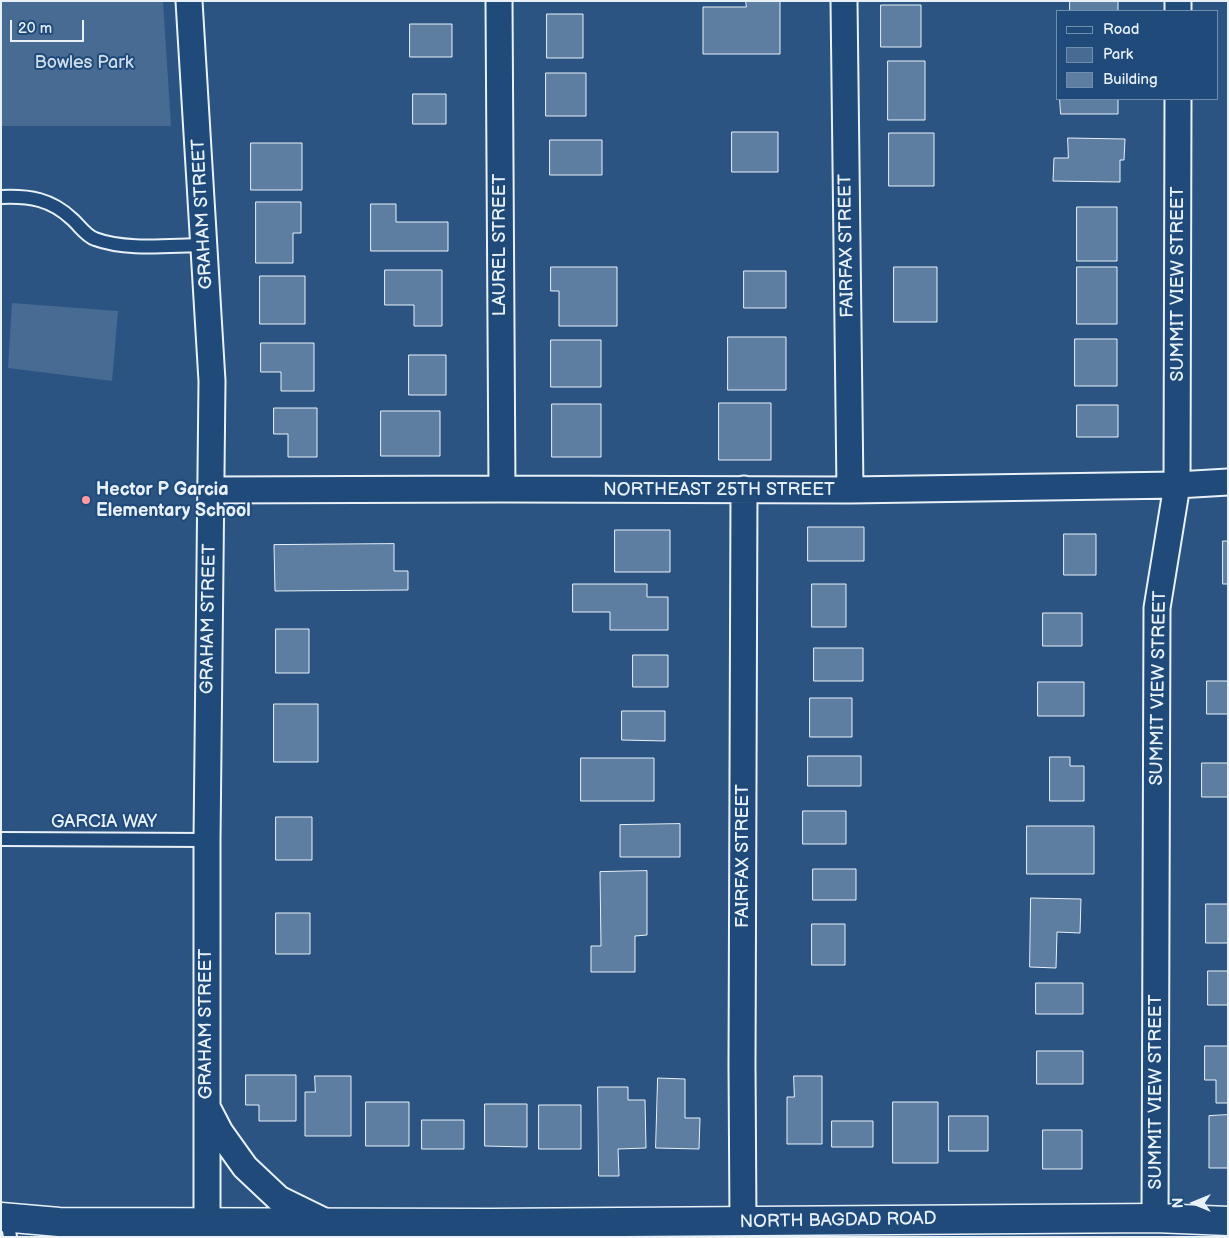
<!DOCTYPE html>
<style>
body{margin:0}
#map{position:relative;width:1229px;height:1238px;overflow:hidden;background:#2b5482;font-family:"Balsamiq Sans",sans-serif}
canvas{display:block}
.frame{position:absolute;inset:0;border:2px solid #e8f1f8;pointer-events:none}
.legend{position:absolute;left:1056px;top:10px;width:162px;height:90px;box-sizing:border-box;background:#1f4a7a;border:1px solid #6f8dac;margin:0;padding:6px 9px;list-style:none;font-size:15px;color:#e8f1f8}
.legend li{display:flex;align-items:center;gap:10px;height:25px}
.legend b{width:25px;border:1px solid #6f8dac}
.north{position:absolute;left:1169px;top:1178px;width:50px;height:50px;-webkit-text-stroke:4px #1f4a7a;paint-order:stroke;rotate:270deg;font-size:14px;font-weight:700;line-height:20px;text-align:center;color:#e8f1f8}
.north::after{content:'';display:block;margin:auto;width:18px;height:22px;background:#e8f1f8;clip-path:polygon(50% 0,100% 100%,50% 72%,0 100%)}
.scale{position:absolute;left:10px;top:20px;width:74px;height:22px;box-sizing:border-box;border:2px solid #e8f1f8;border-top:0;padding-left:6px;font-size:15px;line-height:18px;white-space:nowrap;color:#e8f1f8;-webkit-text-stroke:4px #1f4a7a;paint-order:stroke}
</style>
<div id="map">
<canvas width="1229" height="1238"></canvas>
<div class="frame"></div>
<ul class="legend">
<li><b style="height:6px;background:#1f4a7a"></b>Road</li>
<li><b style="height:14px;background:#476b93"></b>Park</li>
<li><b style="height:14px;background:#5d7da1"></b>Building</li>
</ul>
<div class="north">N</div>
<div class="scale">20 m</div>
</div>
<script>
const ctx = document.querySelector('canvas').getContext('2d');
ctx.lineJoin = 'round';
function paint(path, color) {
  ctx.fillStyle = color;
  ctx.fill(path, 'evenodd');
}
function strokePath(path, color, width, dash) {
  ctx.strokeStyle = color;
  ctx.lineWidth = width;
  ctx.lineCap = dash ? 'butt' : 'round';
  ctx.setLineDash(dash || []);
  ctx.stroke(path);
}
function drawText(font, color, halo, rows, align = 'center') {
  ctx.font = font + ' "Balsamiq Sans",sans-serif';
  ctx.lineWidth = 4;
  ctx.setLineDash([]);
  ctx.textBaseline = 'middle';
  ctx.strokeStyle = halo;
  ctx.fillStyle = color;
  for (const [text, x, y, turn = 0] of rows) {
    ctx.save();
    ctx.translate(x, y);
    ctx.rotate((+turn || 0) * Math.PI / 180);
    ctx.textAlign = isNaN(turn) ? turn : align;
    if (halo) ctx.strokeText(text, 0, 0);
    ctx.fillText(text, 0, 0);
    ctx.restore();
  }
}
const green = new Path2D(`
 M1 1H163L171 126H1Z
 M12 303 118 311 112 381 8 368Z`);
const building = new Path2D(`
 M746 1H780V54H703V7H746Z
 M1070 1H1118V11H1070Z
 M881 5H921V47H881Z
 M547 14H583V58H547Z
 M410 24H452V57H410Z
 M888 61H925V120H888Z
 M546 73H586V116H546Z
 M413 94H446V124H413Z
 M1060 99H1118V114H1061Z
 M732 132H778V172H732Z
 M889 133H934V186H889Z
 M1068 138 1125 139 1124 160H1120V182L1053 181 1054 158H1068Z
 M550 140H602V175H550Z
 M251 143H302V190H251Z
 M256 202H301V233H293V263H256Z
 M371 204H396V222H448V251H371Z
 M1077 207H1117V261H1077Z
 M551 267H617V326H559V291H551Z
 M894 267H937V322H894Z
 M1077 267H1117V324H1077Z
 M385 270H442V326H414V305H385Z
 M744 271H786V308H744Z
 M260 276H305V324H260Z
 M728 337H786V390H728Z
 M1075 339H1117V386H1075Z
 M551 340H601V387H551Z
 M261 343H314V391H281V372H261Z
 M409 355H446V395H409Z
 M719 403H771V460H719Z
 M552 404H601V457H552Z
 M1077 405H1118V437H1077Z
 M274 408H317V457H288V434H274Z
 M381 411H440V456H381Z
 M808 527H864V561H808Z
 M615 530H670V572H615Z
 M1064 534H1096V575H1064Z
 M1223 541H1228V584H1223Z
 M394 544V571H408V590L275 591 274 545Z
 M573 584H647V597H668V630H610V612H573Z
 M812 584H846V627H812Z
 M1043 613H1082V646H1043Z
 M276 629H309V673H276Z
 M814 648H863V681H814Z
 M633 655H668V687H633Z
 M1207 681H1228V714H1207Z
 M1038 682H1084V716H1038Z
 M810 698H852V737H810Z
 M274 704H318V762H274Z
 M622 711H665V741L622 740Z
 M808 756H861V786H808Z
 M1050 757H1070V766H1084V801H1050Z
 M581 758H654V801H581Z
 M1202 763H1228V797H1202Z
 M803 811H846V844H803Z
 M276 817H312V860H276Z
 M680 824V857H620V825Z
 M1027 826H1094V874H1027Z
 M813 869H856V900H813Z
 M647 871V935L635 936V972H591V946H601L600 872Z
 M1031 898 1081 899 1080 933 1057 932 1056 968 1030 967Z
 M1206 904H1228V943H1206Z
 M276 913H310V954H276Z
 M812 924H845V965H812Z
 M1208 971H1228V1005H1208Z
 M1036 983H1083V1014H1036Z
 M1205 1046H1228V1103H1216V1080H1205Z
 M1037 1051H1083V1084H1037Z
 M246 1075H296V1121H259V1105H246Z
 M315 1076H351V1136H305V1092H315Z
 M794 1076H822V1144H787V1097H794Z
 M658 1078 685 1079V1118H700L699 1149 656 1148Z
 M598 1087H628V1100H645L646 1148 618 1149 619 1176H599Z
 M366 1102H409V1146H366Z
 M893 1102H938V1163H893Z
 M485 1104H527V1147L485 1146Z
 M539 1105H581V1149H539Z
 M1228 1115V1168H1209V1116Z
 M949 1116H988V1151H949Z
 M422 1120H464V1149H422Z
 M832 1121H873V1147H832Z
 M1043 1130H1082V1169H1043Z`);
const service = new Path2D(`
 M2 197C30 196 51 199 72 219 79 225 86 236 95 239 127 251 171 245 205 245
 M1 839 207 840
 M7 1218 10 1237`);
const minor = new Path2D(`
 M189 1 212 381 207 840V1237
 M499 1 502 489
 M844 1 850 490
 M1178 11V1
 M211 490 502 489 850 490 1177 485 1228 482
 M207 1107 220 1132 245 1167 279 1199 328 1223
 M1155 1218 1157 608 1177 485 1178 99
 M743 1222 742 1065 744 489`);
const tertiary = new Path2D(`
 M1 1217 59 1222 490 1223 1155 1218 1228 1221`);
const markers = [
 [86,500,5,"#ff9aa2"]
];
const parkNames = [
 ["Bowles Park",84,63]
];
const streetNames = [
 ["GRAHAM STREET",203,214,-93],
 ["LAUREL STREET",500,245,-90],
 ["FAIRFAX STREET",847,246,-91],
 ["SUMMIT VIEW STREET",1178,284,-90],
 ["NORTHEAST 25TH STREET",719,490],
 ["GRAHAM STREET",209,619,-89],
 ["SUMMIT VIEW STREET",1159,688,-89],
 ["GARCIA WAY",104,822],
 ["FAIRFAX STREET",743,856,-90],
 ["GRAHAM STREET",206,1024,-90],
 ["SUMMIT VIEW STREET",1156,1092,-90],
 ["NORTH BAGDAD ROAD",838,1221,-1]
];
const poiNames = [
 ["Hector P Garcia",96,490],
 ["Elementary School",96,511]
];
paint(green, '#476b93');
paint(building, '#5d7da1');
strokePath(building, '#e8f1f8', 1);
strokePath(service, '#e8f1f8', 16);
strokePath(minor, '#e8f1f8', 29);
strokePath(tertiary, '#e8f1f8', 31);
strokePath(service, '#1f4a7a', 12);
strokePath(minor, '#1f4a7a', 25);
strokePath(tertiary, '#1f4a7a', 28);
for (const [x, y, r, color] of markers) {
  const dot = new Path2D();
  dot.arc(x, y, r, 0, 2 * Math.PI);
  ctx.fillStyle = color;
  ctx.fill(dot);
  strokePath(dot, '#1f4a7a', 2);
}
drawText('18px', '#d0dde9', '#1f4a7a', parkNames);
drawText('18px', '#e8f1f8', '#1f4a7a', streetNames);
drawText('bold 18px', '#e8f1f8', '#1f4a7a', poiNames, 'left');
</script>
